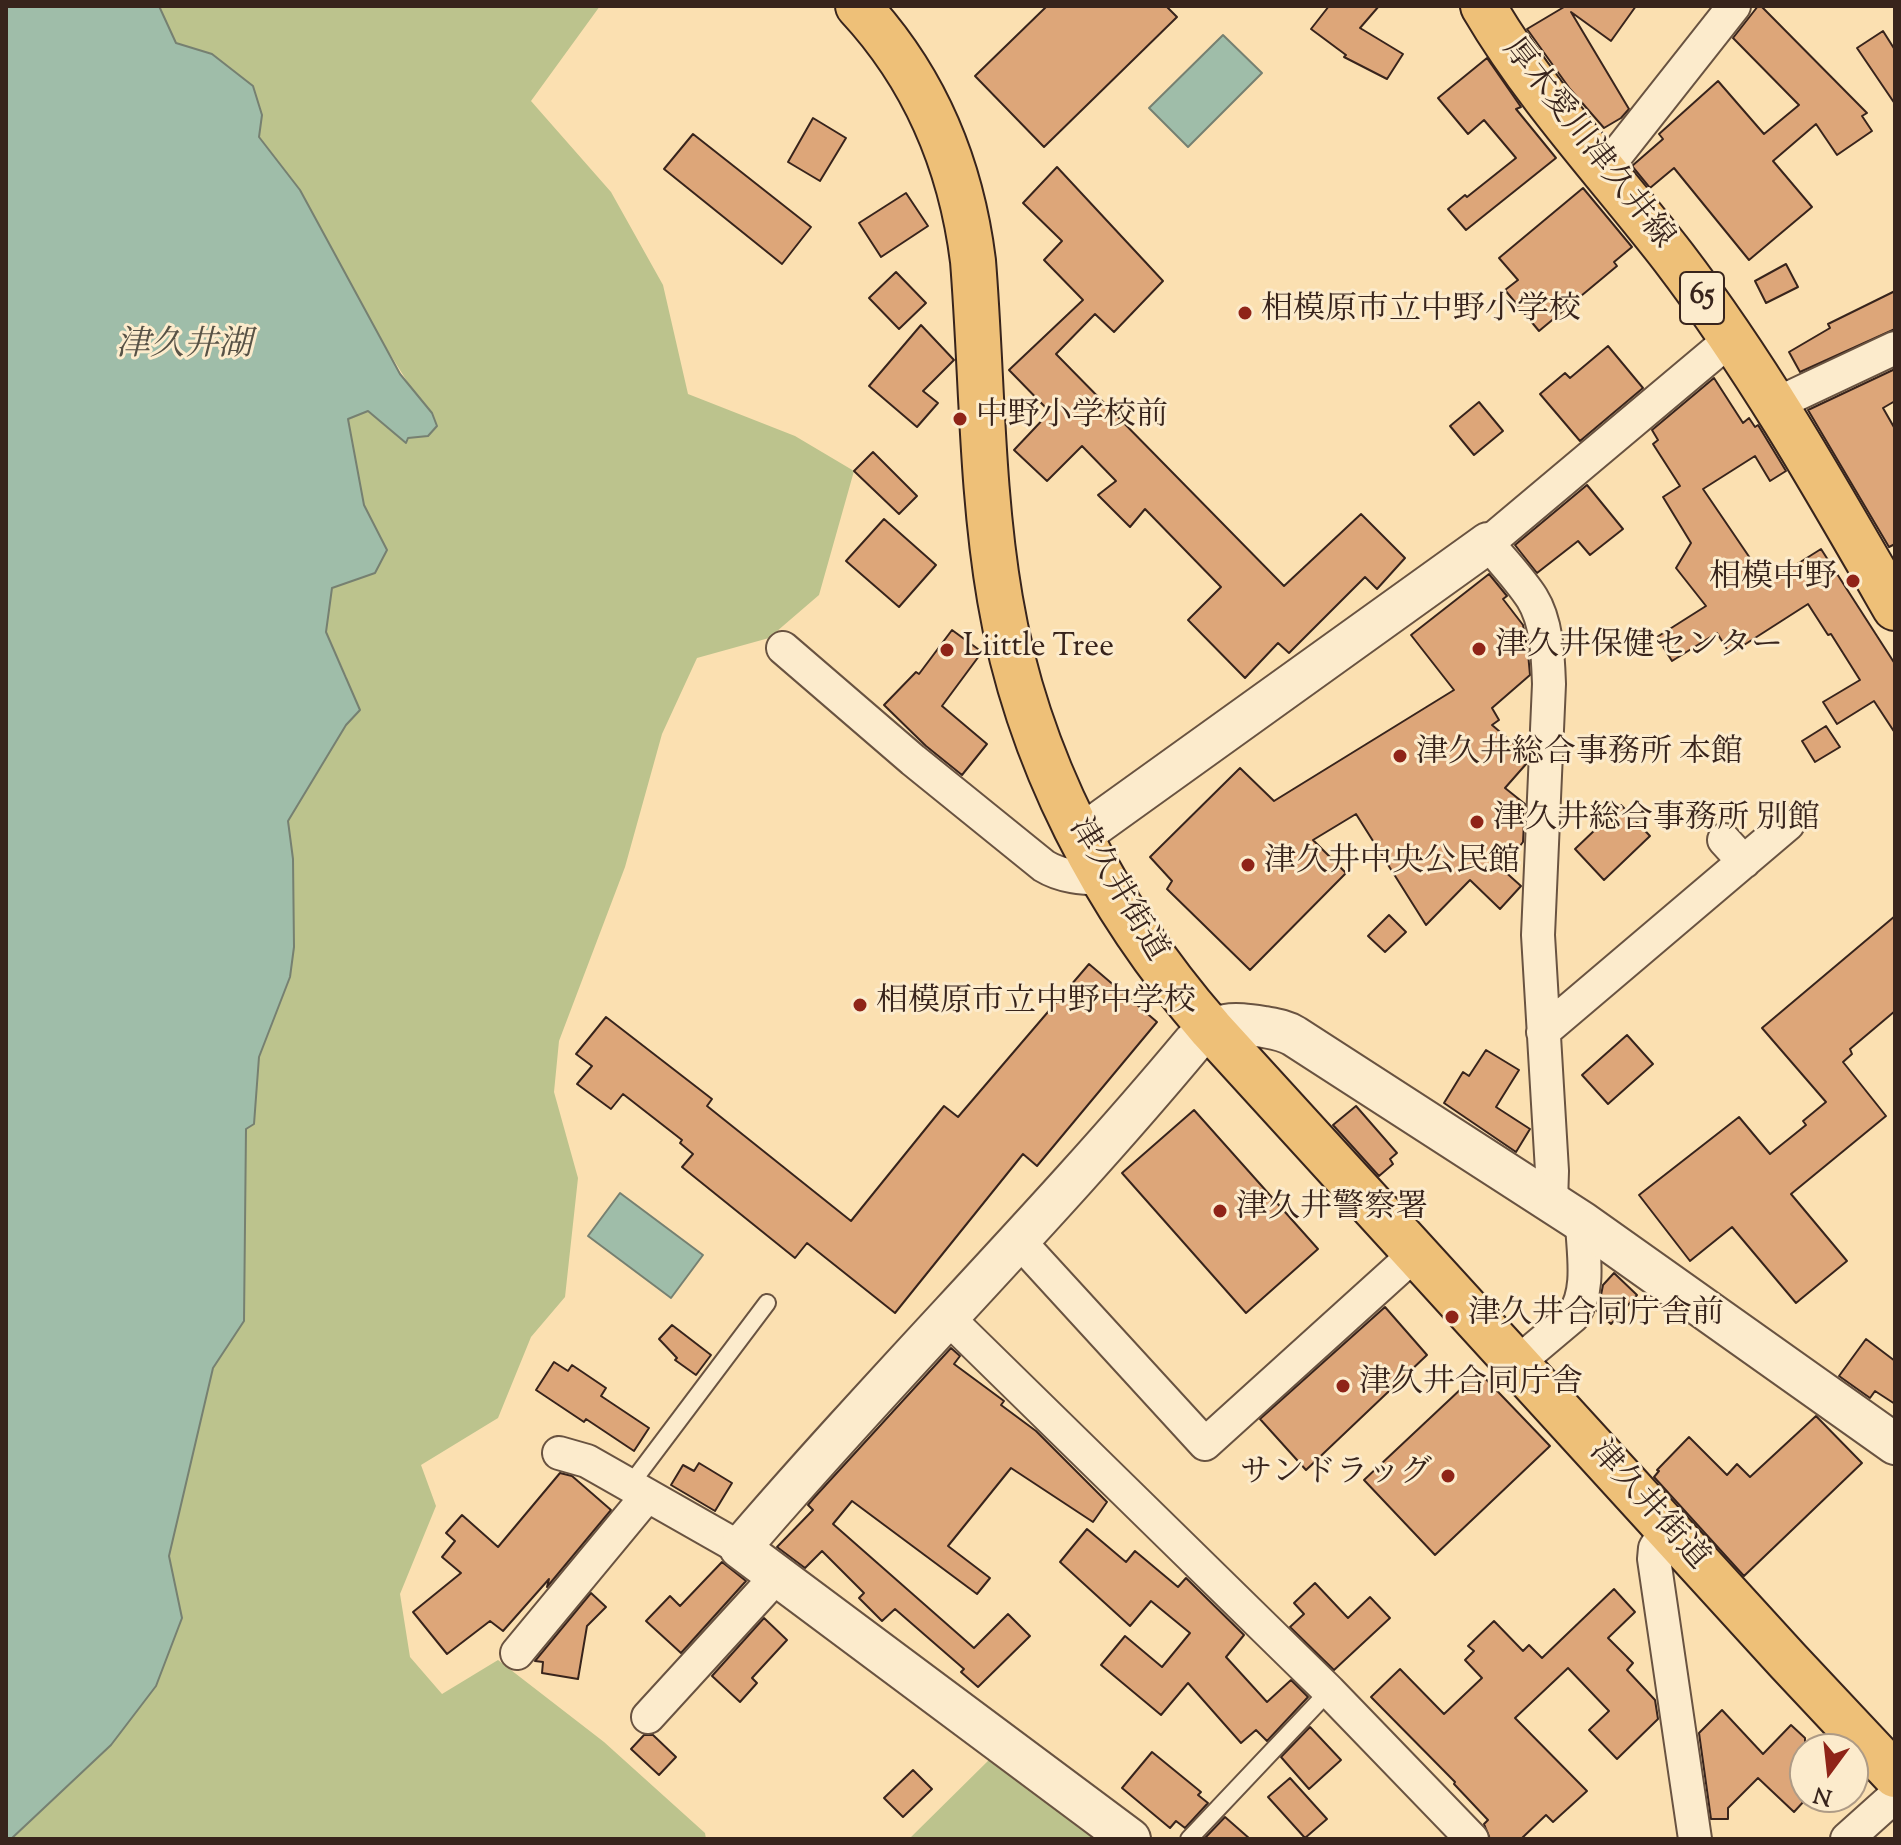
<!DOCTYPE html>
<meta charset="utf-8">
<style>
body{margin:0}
#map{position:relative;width:1901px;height:1845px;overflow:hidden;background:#fbe0b1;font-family:"Sorts Mill Goudy",serif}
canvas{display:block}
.frame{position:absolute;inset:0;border:8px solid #38241c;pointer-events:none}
.north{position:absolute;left:1789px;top:1733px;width:80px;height:80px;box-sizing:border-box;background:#fcebcc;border:2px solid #ae9b86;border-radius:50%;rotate:195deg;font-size:22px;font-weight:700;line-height:32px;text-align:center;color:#38241c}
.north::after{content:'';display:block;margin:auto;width:28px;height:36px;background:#8f2418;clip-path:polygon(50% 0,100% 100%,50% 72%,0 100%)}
</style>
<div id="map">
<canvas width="1901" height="1845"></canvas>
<div class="frame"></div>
<div class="north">N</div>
</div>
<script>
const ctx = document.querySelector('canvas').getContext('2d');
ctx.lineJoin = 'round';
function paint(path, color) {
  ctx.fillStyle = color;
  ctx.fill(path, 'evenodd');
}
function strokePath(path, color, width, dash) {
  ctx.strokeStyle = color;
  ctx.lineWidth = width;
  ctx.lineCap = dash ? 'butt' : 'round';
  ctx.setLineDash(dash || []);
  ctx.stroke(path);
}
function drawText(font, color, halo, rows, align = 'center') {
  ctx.font = font + ' "Sorts Mill Goudy","Noto Serif JP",serif';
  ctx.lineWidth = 6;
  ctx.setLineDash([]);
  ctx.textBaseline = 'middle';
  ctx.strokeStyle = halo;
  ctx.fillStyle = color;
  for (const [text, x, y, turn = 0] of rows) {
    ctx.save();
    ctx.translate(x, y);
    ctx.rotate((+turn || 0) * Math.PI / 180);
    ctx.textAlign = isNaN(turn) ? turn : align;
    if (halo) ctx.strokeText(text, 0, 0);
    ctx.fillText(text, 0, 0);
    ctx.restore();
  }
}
const green = new Path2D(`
 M152 6H600L531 101 611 192 663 285 688 394 795 436 854 471 819 595 769 638 697 658 662 734 625 867 559 1041 554 1092 578 1178 565 1297 531 1337 498 1418 421 1465 436 1506 400 1594 410 1657 442 1694 498 1660 604 1742 705 1833 706 1839H11L182 1618 169 1556 213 1368 244 1320 246 1129 259 1058 290 977 288 821 346 725 347 678 326 632 332 587 375 573 348 418 368 411 430 418 333 263 300 190 259 137 212 54 176 43Z
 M994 1755 1104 1839H909Z`);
const water = new Path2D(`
 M6 6H159L176 43 212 54 253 86 262 115 259 137 300 190 400 374 432 413 437 426 428 436 408 438 406 443 368 411 348 419 364 505 387 550 375 573 332 588 326 632 360 710 346 725 288 821 293 859 294 947 290 977 259 1057 254 1124 246 1129 244 1321 213 1368 169 1556 182 1618 156 1686 111 1745 11 1839H6Z
 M1223 35 1262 73 1188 147 1149 108Z
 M620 1193 703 1255 671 1298 588 1236Z`);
const building = new Path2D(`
 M1047 6H1166L1177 17 1044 147 975 76Z
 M1329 6H1379L1360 28 1403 54 1387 79 1344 57 1346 55 1311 29Z
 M1562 6H1636L1611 41 1571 12 1629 109 1621 118 1604 128 1570 89 1527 29 1564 7Z
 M1758 6H1761L1867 113 1862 116 1872 131 1837 155 1816 124 1773 161 1812 207 1749 260 1674 168 1650 188 1632 166 1663 139 1659 134 1718 81 1764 134 1799 105 1733 38Z
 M1883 31 1895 50V104L1857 48Z
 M1487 58 1521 107 1516 109 1556 158 1466 230 1448 209 1465 195 1467 197 1516 158 1484 120 1468 134 1438 98Z
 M813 118 846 138 820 181 788 162Z
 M693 134 811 227 782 264 664 169Z
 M1057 167 1163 281 1114 332 1095 314 1056 354 1284 586 1361 514 1405 558 1377 589 1365 577 1289 653 1278 643 1245 678 1188 620 1221 587 1145 509 1130 527 1098 495 1116 481 1082 446 1047 481 1014 450 1050 412 1009 370 1083 300 1044 260 1062 241 1023 203Z
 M1583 188 1632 247 1614 262 1617 266 1539 331 1505 290 1518 280 1499 258Z
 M906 193 928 226 881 257 859 223Z
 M1786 264 1798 287 1766 303 1755 281Z
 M896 272 926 303 899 329 869 298Z
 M1895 291V329L1800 372 1789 352 1830 328 1828 324Z
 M921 325 954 360 923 391 938 403 917 427 869 386Z
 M1608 346 1643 388 1580 441 1540 394 1565 373 1570 378Z
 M1895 369V401L1883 408 1895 429V544L1889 547 1808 410Z
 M1714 378 1743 423 1749 418 1755 427 1758 425 1786 471 1770 481 1755 456 1703 489 1767 583 1821 549 1895 664V733L1874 701 1837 724 1823 702 1860 680 1831 634 1828 635 1808 604 1730 654 1717 633 1672 661 1657 637 1706 606 1676 568 1691 543 1663 497 1680 486 1653 444 1658 440 1652 430Z
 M1479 402 1503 431 1474 455 1450 426Z
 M873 452 917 496 899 514 854 471Z
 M1587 485 1623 529 1590 555 1578 541 1537 573 1515 545Z
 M884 519 936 565 899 607 846 561Z
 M1489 574 1507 596 1503 599 1523 625 1528 653 1530 675 1492 708 1499 720 1492 725 1527 755V763L1505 788 1525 804 1522 821 1524 823 1523 842 1502 869 1521 886 1500 909 1470 880 1426 925 1356 814 1313 840 1346 873 1250 970 1167 889 1172 881 1150 857 1240 768 1274 801 1454 690 1411 635Z
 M952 630 982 652 942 706 987 744 962 775 926 746 884 705 916 672 919 674Z
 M1826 726 1840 747 1815 762 1802 741Z
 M1621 805 1650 836 1604 880 1575 849Z
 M1389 915 1406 932 1385 952 1368 936Z
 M1895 916V1011L1850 1049 1852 1054 1843 1062 1886 1116 1791 1194 1847 1261 1796 1303 1732 1227 1690 1261 1639 1195 1739 1117 1770 1154 1806 1125 1803 1121 1826 1102 1762 1028Z
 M1089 964 1157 1022 1037 1166 1023 1154 895 1313 807 1243 795 1258 682 1167 693 1154 680 1143 682 1140 623 1094 611 1109 577 1084 592 1066 576 1054 606 1017 712 1099 707 1106 851 1221 944 1106 958 1117Z
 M1627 1035 1653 1064 1608 1104 1582 1075Z
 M1486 1050 1519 1070 1496 1107 1530 1129 1516 1152 1444 1103 1463 1072 1469 1076Z
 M1356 1106 1397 1153 1390 1159 1393 1164 1379 1176 1333 1125Z
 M1194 1110 1318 1249 1246 1313 1122 1173Z
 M1614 1273 1637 1295 1611 1324 1597 1311 1604 1298 1601 1295 1603 1285Z
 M1385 1307 1427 1355 1306 1470 1260 1419Z
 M672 1325 711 1355 696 1375 675 1360 677 1358 659 1339Z
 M1866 1339 1895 1361V1404L1875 1391 1870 1398 1839 1376Z
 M951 1348 960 1356 954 1364 1004 1401 1001 1405 1036 1431 1107 1502 1093 1522 1011 1468 948 1546 990 1578 977 1594 852 1501 833 1524 974 1648 1008 1614 1030 1636 978 1687 961 1672 964 1669 895 1609 882 1621 859 1598 864 1593 822 1551 805 1568 777 1547 813 1510 808 1505 813 1499Z
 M554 1362 568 1371 572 1365 606 1388 601 1396 649 1428 634 1451 586 1419 584 1422 536 1390Z
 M1479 1372 1550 1446 1435 1555 1364 1480Z
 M1816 1416 1862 1463 1744 1576 1654 1477 1659 1471 1657 1470 1689 1437 1727 1475 1737 1464 1750 1477Z
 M699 1463 732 1483 715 1511 671 1485 683 1465 694 1471Z
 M560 1473 572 1476 611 1510 547 1587 549 1579 503 1631 490 1621 447 1654 413 1612 461 1573 442 1557 455 1541 446 1533 462 1515 498 1547Z
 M1087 1529 1126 1562 1135 1551 1178 1587 1186 1578 1244 1635 1226 1657 1267 1702 1291 1680 1308 1697 1267 1741 1256 1730 1241 1743 1188 1683 1161 1715 1101 1665 1125 1636 1162 1667 1190 1633 1151 1601 1130 1626 1060 1562Z
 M722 1562 746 1581 681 1653 646 1621 670 1596 680 1606Z
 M1315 1583 1348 1618 1370 1597 1390 1618 1334 1670 1290 1627 1304 1614 1294 1603Z
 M1614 1589 1635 1612 1608 1638 1633 1663 1627 1670 1655 1700 1658 1719 1617 1759 1589 1730 1609 1711 1568 1668 1515 1718 1587 1791 1553 1822 1546 1815 1521 1839H1490L1484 1824 1488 1820 1454 1784 1455 1782 1371 1697 1400 1669 1444 1714 1482 1678 1465 1660 1474 1651 1468 1646 1494 1621 1523 1651 1529 1645 1542 1658Z
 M591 1593 606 1607 587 1626 578 1679 542 1673 543 1662 535 1661Z
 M764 1618 787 1640 752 1678 757 1683 740 1702 712 1676Z
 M1722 1710 1763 1754 1791 1725 1805 1738V1800L1794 1812 1758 1778 1728 1808V1819H1711L1699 1733Z
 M1310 1727 1341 1760 1309 1789 1281 1757Z
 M644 1735H653L676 1757 659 1775 631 1749Z
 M1152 1752 1201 1792 1198 1795 1208 1803 1185 1828 1176 1821 1170 1828 1122 1788Z
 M913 1770 932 1789 903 1817 884 1798Z
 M1290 1778 1327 1819 1305 1838 1268 1797Z
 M1225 1817 1250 1839H1204Z`);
const service = new Path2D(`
 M630 1485 767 1303
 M1189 1839 1329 1691`);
const minor = new Path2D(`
 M1603 172 1734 6
 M1776 404 1895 348
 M783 648 913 760 1044 866C1062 877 1082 878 1104 879
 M1724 840 1744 862
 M1543 1032 1788 824
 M1551 1203 1552 1171 1538 935 1549 684C1548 656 1547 622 1532 598 1519 578 1502 561 1488 543L1732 338
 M1019 1241 1205 1444 1416 1253
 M947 1317 1329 1691 1472 1839
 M1516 1364 1573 1316C1591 1290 1583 1253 1582 1222
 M559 1453 587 1461 740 1548
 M1667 1529 1655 1548 1654 1559 1695 1839
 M517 1653 647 1496
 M648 1717 777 1576
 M1847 1839 1895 1796`);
const tertiary = new Path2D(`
 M1080 836 1488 543
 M1130 1839 740 1548C887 1376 1048 1217 1193 1043 1220 1021 1230 1022 1264 1027 1275 1029 1284 1030 1294 1036L1582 1222 1895 1444`);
const primary = new Path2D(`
 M1483 6C1537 98 1609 174 1674 258 1758 368 1826 488 1895 608`);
const trunk = new Path2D(`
 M858 6C924 77 961 165 973 261 982 373 981 488 1000 599 1027 759 1105 907 1211 1029L1788 1661 1895 1775`);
const markers = [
 [1245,313,8,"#8f2418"],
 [960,419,8,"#8f2418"],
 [1853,581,8,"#8f2418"],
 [1479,649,8,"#8f2418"],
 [947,650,8,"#8f2418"],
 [1400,756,8,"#8f2418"],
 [1477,822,8,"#8f2418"],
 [1248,865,8,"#8f2418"],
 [860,1005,8,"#8f2418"],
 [1220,1211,8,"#8f2418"],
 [1452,1317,8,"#8f2418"],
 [1343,1386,8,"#8f2418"],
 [1448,1476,8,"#8f2418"]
];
const shields = [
 [1702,298,44]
];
const shieldNames = [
 ["65",1702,298]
];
const streetNames = [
 ["厚木愛川津久井線",1586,145,52],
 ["津久井街道",1116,891,59],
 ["津久井街道",1647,1507,48]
];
const poiNames = [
 ["相模原市立中野小学校",1261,313],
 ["中野小学校前",976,419],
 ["相模中野",1837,581,"right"],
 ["津久井保健センター",1495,649],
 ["Liittle Tree",963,650],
 ["津久井総合事務所 本館",1416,756],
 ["津久井総合事務所 別館",1493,822],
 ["津久井中央公民館",1264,865],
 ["相模原市立中野中学校",876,1005],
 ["津久井警察署",1236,1211],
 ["津久井合同庁舎前",1468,1317],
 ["津久井合同庁舎",1359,1386],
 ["サンドラッグ",1432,1476,"right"]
];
const waterNames = [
 ["津久井湖",184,348]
];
paint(green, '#bcc38d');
paint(water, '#9fbda9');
strokePath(water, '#768071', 2);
paint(building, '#dda679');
strokePath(building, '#38241c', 2);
strokePath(service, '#695341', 20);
strokePath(minor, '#695341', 36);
strokePath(tertiary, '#695341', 44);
strokePath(primary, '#38241c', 48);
strokePath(trunk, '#38241c', 48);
strokePath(service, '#fcebcc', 16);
strokePath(minor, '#fcebcc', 32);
strokePath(tertiary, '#fcebcc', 40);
strokePath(primary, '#eec078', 44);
strokePath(trunk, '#eec078', 44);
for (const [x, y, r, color] of markers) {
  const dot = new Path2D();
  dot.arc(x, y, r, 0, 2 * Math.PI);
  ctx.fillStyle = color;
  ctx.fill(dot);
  strokePath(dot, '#fcebcc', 3);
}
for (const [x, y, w] of shields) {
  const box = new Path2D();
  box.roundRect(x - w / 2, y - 26, w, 52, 6);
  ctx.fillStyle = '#fcebcc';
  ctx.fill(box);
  strokePath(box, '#38241c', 2);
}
drawText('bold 30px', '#38241c', null, shieldNames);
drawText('32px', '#38241c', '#fcebcc', streetNames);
drawText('32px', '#38241c', '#fcebcc', poiNames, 'left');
drawText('italic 34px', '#575246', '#fcebcc', waterNames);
</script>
